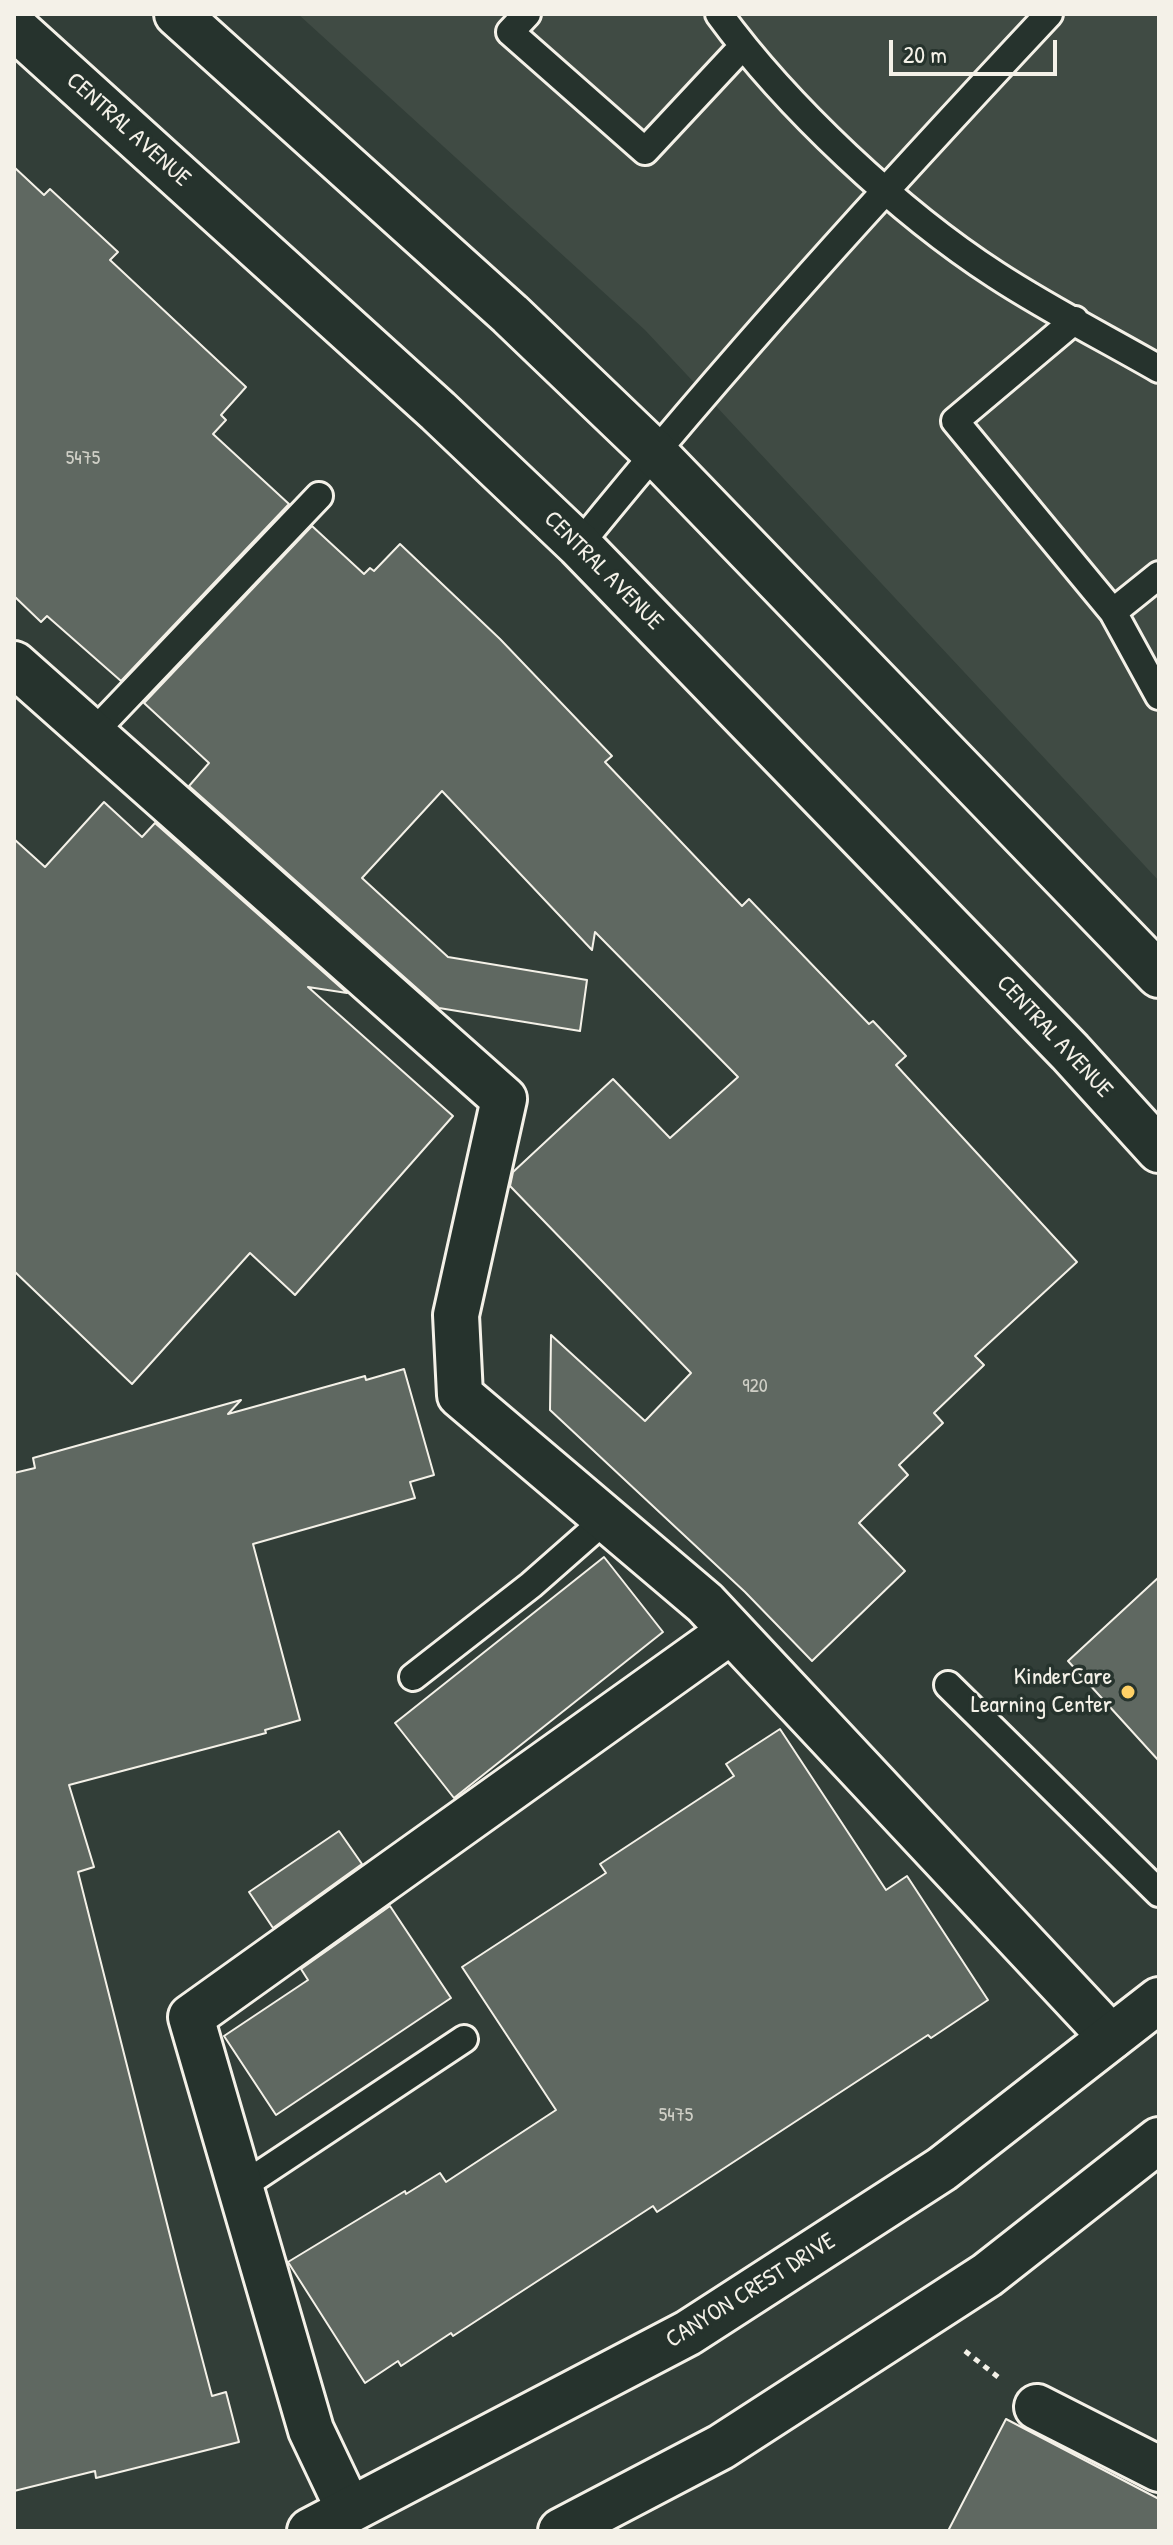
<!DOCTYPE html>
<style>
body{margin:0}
#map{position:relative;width:1173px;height:2545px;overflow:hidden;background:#323e38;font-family:"Patrick Hand",sans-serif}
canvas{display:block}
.frame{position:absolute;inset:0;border:16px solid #f4f1e8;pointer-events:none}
.scale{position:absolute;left:889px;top:40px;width:168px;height:36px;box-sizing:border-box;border:4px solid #f4f1e8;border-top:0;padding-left:10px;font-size:24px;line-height:28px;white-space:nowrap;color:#f4f1e8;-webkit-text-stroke:6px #26332d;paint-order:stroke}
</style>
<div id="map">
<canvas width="1173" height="2545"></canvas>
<div class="frame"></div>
<div class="scale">20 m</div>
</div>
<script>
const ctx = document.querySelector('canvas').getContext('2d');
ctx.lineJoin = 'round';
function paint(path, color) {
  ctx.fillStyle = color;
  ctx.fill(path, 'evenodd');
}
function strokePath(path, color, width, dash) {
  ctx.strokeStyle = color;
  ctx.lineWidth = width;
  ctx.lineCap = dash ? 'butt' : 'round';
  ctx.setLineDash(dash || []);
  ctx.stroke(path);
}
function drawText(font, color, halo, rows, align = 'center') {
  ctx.font = font + ' "Patrick Hand",sans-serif';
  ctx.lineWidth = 7;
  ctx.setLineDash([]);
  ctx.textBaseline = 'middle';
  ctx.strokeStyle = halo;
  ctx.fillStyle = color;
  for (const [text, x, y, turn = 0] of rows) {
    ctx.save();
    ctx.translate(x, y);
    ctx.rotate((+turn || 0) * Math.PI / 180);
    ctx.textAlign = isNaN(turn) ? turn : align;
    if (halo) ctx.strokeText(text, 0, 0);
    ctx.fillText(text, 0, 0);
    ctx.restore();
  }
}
const built = new Path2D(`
 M298 14H1159V881L645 330Z`);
const building = new Path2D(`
 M14 167 44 195 50 189 118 252 110 260 246 387 221 415 226 420 213 434 289 504 121 681 47 616 41 622 14 596Z
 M312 526 364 574 370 568 374 571 400 544 500 639 612 756 605 762 742 906 749 899 869 1024 873 1021 906 1056 896 1065 1077 1262 975 1356 984 1365 934 1413 943 1423 899 1465 908 1475 859 1523 905 1571 812 1661 745 1592 550 1410 551 1335 645 1421 691 1373 510 1186 513 1172 613 1079 670 1138 738 1077 595 932 592 950 442 791 362 878 448 957 587 980 580 1031 439 1008 189 786 209 763 144 703Z
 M104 802 142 837 155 823 347 993 308 987 453 1116 295 1295 250 1253 132 1384 14 1271V839L45 867Z
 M404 1369 434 1475 410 1482 415 1498 253 1544 300 1720 265 1730 266 1733 69 1785 94 1867 78 1872 179 2271 212 2396 226 2392 239 2442 96 2478 95 2471 14 2491V1473L35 1468 33 1458 241 1400 228 1414 365 1376 366 1380Z
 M604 1557 663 1632 454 1798 395 1723Z
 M1159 1577V1761L1068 1661Z
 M780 1729 886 1890 907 1876 988 2000 931 2038 928 2035 657 2212 653 2206 453 2336 451 2333 401 2366 398 2361 365 2383 288 2262 405 2191 406 2194 440 2173 446 2182 556 2110 462 1967 606 1873 600 1864 734 1776 726 1764Z
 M339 1831 362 1864 273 1928 249 1892Z
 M390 1906 451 1998 276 2115 224 2036 308 1980 301 1969Z
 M1006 2419 1159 2499V2531H948Z`);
const path = new Path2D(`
 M965 2351 998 2377`);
const lane = new Path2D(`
 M527 14 510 32 645 151 743 46
 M719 14C786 106 900 213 996 275 1048 309 1105 338 1159 369
 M1075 320 955 421 1113 612 1159 575
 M579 545C728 361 888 186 1049 14
 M1113 612 1159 696
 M93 733 319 496
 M413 1677 531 1585 606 1519
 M948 1685 1159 1893
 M241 2187 464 2039`);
const street = new Path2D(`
 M14 664 504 1099 456 1315 460 1395 705 1603 1111 2037
 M1037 2407 1159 2469
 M349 2510 311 2430 191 2017 731 1631`);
const secondary = new Path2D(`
 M177 14 510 314 654 452 1159 975
 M14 27 438 411 579 545 1070 1052 1159 1150
 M310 2531 688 2333 942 2169 1159 2000
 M561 2531 721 2447 987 2275 1159 2140`);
const markers = [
 [1128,1692,8,"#ffd166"]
];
const numberNames = [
 ["5475",83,459],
 ["920",755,1387],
 ["5475",676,2116]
];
const streetNames = [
 ["CENTRAL AVENUE",128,130,42],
 ["CENTRAL AVENUE",603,571,45],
 ["CENTRAL AVENUE",1054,1037,47],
 ["CANYON CREST DRIVE",751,2291,-32]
];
const poiNames = [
 ["KinderCare",1112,1678],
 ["Learning Center",1112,1706]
];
paint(built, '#404b44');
paint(building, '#5f6861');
strokePath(building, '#f4f1e8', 2);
strokePath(lane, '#f4f1e8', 32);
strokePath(street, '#f4f1e8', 50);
strokePath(secondary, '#f4f1e8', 50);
strokePath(path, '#f4f1e8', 5, [6, 6]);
strokePath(lane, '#26332d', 26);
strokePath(street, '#26332d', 44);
strokePath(secondary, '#26332d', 44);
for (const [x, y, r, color] of markers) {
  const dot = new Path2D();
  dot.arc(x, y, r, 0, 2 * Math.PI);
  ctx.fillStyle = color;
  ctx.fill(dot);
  strokePath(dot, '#26332d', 3);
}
drawText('20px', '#cfcfc6', null, numberNames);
drawText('24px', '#f4f1e8', '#26332d', streetNames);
drawText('24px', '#f4f1e8', '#26332d', poiNames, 'right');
</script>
